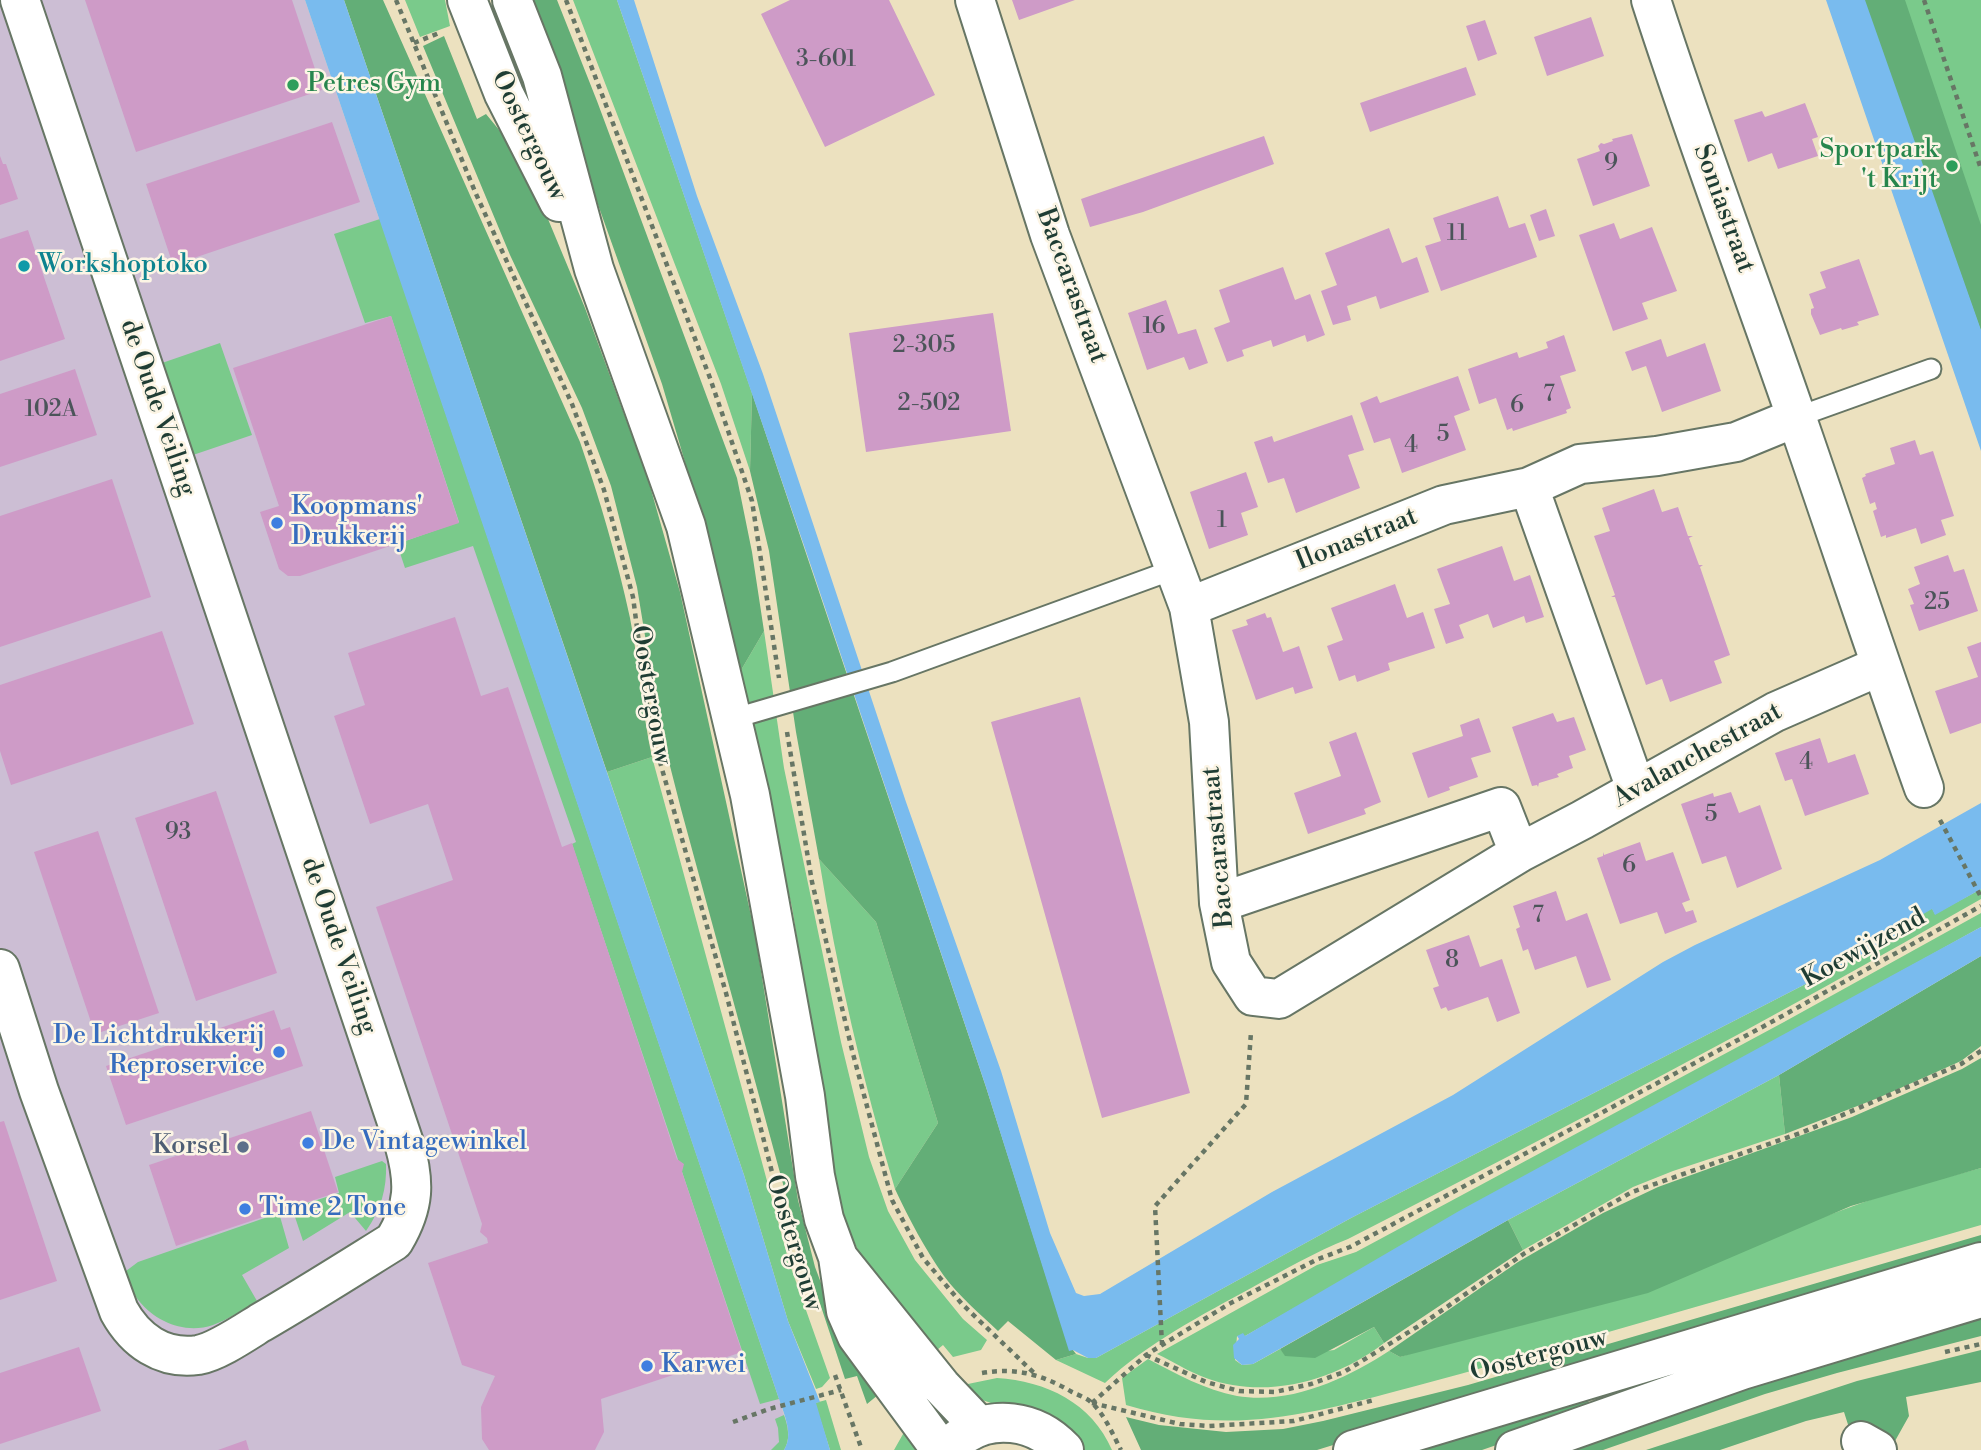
<!DOCTYPE html>
<style>
body{margin:0}
canvas{display:block;background:#ece1bf}
</style>
<canvas width="1981" height="1450"></canvas>
<script>
const ctx = document.querySelector('canvas').getContext('2d');
ctx.lineJoin = 'round';
function paint(path, color) {
  ctx.fillStyle = color;
  ctx.fill(path, 'evenodd');
}
function strokePath(path, color, width, dash) {
  ctx.strokeStyle = color;
  ctx.lineWidth = width;
  ctx.lineCap = dash ? 'butt' : 'round';
  ctx.setLineDash(dash || []);
  ctx.stroke(path);
}
function drawText(font, color, halo, rows, align = 'center') {
  ctx.font = font + ' "Libre Bodoni",serif';
  ctx.lineWidth = 5;
  ctx.setLineDash([]);
  ctx.textBaseline = 'middle';
  ctx.strokeStyle = halo;
  ctx.fillStyle = color;
  for (const [text, x, y, turn = 0] of rows) {
    ctx.save();
    ctx.translate(x, y);
    ctx.rotate((+turn || 0) * Math.PI / 180);
    ctx.textAlign = isNaN(turn) ? turn : align;
    if (halo) ctx.strokeText(text, 0, 0);
    ctx.fillText(text, 0, 0);
    ctx.restore();
  }
}
const industrial = new Path2D(`
 M0 0H305L779 1399 788 1427 784 1450H0Z`);
const green = new Path2D(`
 M405 0H445L450 26 420 37Z
 M573 0H617L752 393 750 471 721 384Z
 M1863 0H1981V331Z
 M380 219 779 1399 760 1404 572 844 576 842 473 546 405 568 397 544 459 522 391 316 365 323 334 234Z
 M220 343 252 435 193 455 162 363Z
 M764 631 784 768 841 1042 869 1157 888 1211 915 1260 963 1319 987 1340 981 1350 953 1357 943 1345 931 1355C906 1322 878 1289 859 1252 849 1233 843 1211 837 1191L792 907 737 677Z
 M652 757 789 1262 830 1378 822 1387 816 1389 788 1321 744 1175 607 772Z
 M819 859 876 922 938 1123 895 1189C863 1081 837 971 819 859Z
 M1981 889V899C1774 1018 1561 1130 1348 1239 1315 1252 1284 1270 1253 1287 1202 1315 1147 1343 1105 1383L1056 1360 1076 1354 1088 1358H1096L1351 1218 1893 939 1914 924 1912 920 1932 908 1935 914Z
 M1981 913V927L1927 957 1597 1138 1245 1336H1237L1235 1360 1242 1365 1253 1364 1280 1349 1286 1356 1334 1350 1374 1327 1384 1343C1335 1381 1266 1400 1206 1378 1189 1372 1174 1362 1157 1354L1317 1265 1356 1252 1784 1022Z
 M1779 1075 1785 1134 1673 1171 1633 1187 1523 1250 1508 1220Z
 M382 1161 386 1164C387 1188 381 1210 366 1231L350 1212 303 1241 292 1208 339 1193 335 1177Z
 M1981 1168V1225C1856 1261 1730 1297 1605 1333 1541 1351 1476 1370 1412 1387 1310 1414 1231 1437 1126 1405L1122 1378 1148 1359C1177 1374 1205 1390 1237 1396 1290 1405 1346 1379 1389 1351L1400 1357 1815 1220 1889 1193Z
 M279 1213 289 1248 242 1275 257 1301C243 1309 228 1320 213 1325 186 1334 157 1323 139 1301 132 1293 130 1281 126 1271L138 1262Z
 M997 1378C1046 1381 1092 1403 1112 1450H1081L994 1404 979 1399 963 1385Z
 M826 1400 841 1450H830L815 1403Z
 M784 1415C788 1426 791 1440 784 1450H771L779 1442 778 1428 775 1419Z
 M907 1427 917 1450H894Z`);
const forest = new Path2D(`
 M344 0H383L580 442C600 500 617 558 630 618 639 664 642 711 652 757L607 772Z
 M525 0H557L597 101 737 478 752 552 764 631 737 677 710 547 662 384Z
 M1863 0H1905L1981 225V331Z
 M444 36 477 119 486 114 523 159 585 308 648 479 680 592 755 934 798 1200 815 1267 824 1291 884 1390 867 1404 857 1376 845 1379 795 1228 681 809 660 727 637 587 611 486 582 408 510 255 423 46Z
 M752 393 986 1087 1067 1342 1076 1354 1056 1360 1008 1321 998 1331C980 1314 959 1296 944 1276 925 1249 909 1219 895 1189L938 1123 876 922 819 859 796 732 769 551 750 471Z
 M1981 956V1046L1961 1061 1878 1098 1785 1134 1779 1075Z
 M1981 1058V1168L1851 1206 1648 1293 1400 1357 1389 1351 1518 1262 1603 1213 1658 1187 1852 1117 1962 1069Z
 M1508 1220 1523 1250 1384 1343 1374 1327 1315 1358 1285 1356 1280 1349Z
 M1981 1235V1253L1479 1400 1317 1450H1141L1126 1417 1159 1425 1226 1432 1283 1429 1323 1421 1468 1385Z
 M1981 1312V1336L1837 1373 1765 1394 1603 1450H1549Z
 M1981 1350V1382L1906 1397 1909 1416 1895 1441 1851 1434 1844 1412 1806 1421 1720 1450H1646L1857 1381Z
 M1586 1394 1592 1412 1482 1450H1393Z`);
const water = new Path2D(`
 M305 0H344L744 1175 788 1321 820 1402 816 1403 830 1450H784C794 1435 784 1414 779 1399Z
 M617 0H634L697 196 763 374 906 802 1001 1071 1050 1233 1076 1293 1084 1296 1100 1294 1272 1192 1453 1095 1663 962 1695 945 1880 860 1981 803V889L1935 915 1932 909 1913 920 1914 924 1893 939 1351 1218 1096 1358H1088L1073 1350 1069 1351 986 1087 811 566Z
 M1826 0H1865L1981 330V451Z
 M1981 927V956L1779 1075 1508 1220 1253 1364 1242 1365 1234 1358 1233 1345 1239 1339 1237 1336 1243 1333 1245 1336 1459 1211Z`);
const building = new Path2D(`
 M85 0H292L322 90 136 152Z
 M790 0H889L935 95 825 147 761 14Z
 M1012 0H1075L1019 20Z
 M1591 17 1604 56 1547 76 1534 37Z
 M1485 20 1497 54 1478 61 1466 26Z
 M1466 67 1476 95 1370 132 1360 103Z
 M1805 103 1818 137 1812 139 1818 156 1778 169 1772 153 1748 162 1734 120 1762 111 1765 117Z
 M332 122 360 202 173 265 146 184Z
 M1632 134 1650 186 1593 206 1577 159 1600 151 1598 146 1601 143 1604 144 1613 141 1612 139Z
 M1264 136 1274 164 1143 212 1090 227 1081 199Z
 M0 156 3 164H6L18 199 0 205Z
 M1498 196 1509 228 1525 223 1537 257 1441 291 1425 246 1441 241 1433 218Z
 M1546 209 1555 236 1539 241 1530 215Z
 M1614 223 1620 239 1652 227 1677 291 1642 303 1648 319 1613 331 1579 235Z
 M1389 228 1402 263 1417 257 1429 292 1380 309 1376 296 1347 306 1351 320 1333 325 1321 291 1337 285 1325 253Z
 M28 230 65 339 0 361V239Z
 M1859 259 1879 315 1857 322 1859 325 1842 330 1841 328 1820 335 1811 314V309L1814 308 1809 294 1826 288 1820 272Z
 M1283 267 1295 300 1310 294 1325 335 1307 342 1305 335 1273 347 1271 340 1242 350 1244 356 1227 362 1214 328 1230 322 1219 290Z
 M1166 300 1178 334 1196 329 1208 363 1189 370 1184 357 1147 370 1128 313Z
 M993 313 1011 431 866 452 849 333Z
 M391 316 459 523 300 576H288L279 569 260 512 279 506 233 368Z
 M1564 335 1576 371 1560 376 1571 408 1566 410 1567 413 1513 431 1512 428 1507 430 1496 398 1479 404 1468 369 1517 352 1519 358 1548 348 1546 342Z
 M1661 339 1667 357 1705 343 1721 391 1662 412 1646 366 1632 371 1625 352Z
 M75 369 97 435 0 467V394Z
 M1458 376 1470 410 1454 416 1466 450 1402 473 1390 438 1374 443 1360 403 1377 396 1380 403Z
 M1352 415 1364 450 1348 455 1360 488 1296 513 1284 478 1268 483 1254 442 1272 436 1274 442Z
 M1915 440 1920 455 1933 451 1954 516 1941 520 1946 535 1921 544 1916 528 1886 538V535L1881 537 1873 511 1877 509 1876 506 1875 502 1870 504 1862 478 1866 476 1865 474 1895 464 1890 448Z
 M1246 472 1258 507 1241 513 1248 535 1209 549 1190 492Z
 M112 479 151 597 0 647V516Z
 M1654 489 1662 512 1678 507 1688 536H1693L1689 538 1699 565H1703L1700 567 1730 655 1714 661 1722 683 1670 702 1662 679 1646 685 1615 597H1611L1615 595 1594 536 1610 531 1602 508Z
 M1502 546 1514 581 1530 575 1544 617 1526 623 1524 616 1493 628 1488 614 1459 625 1464 638 1446 644 1434 609 1450 604 1437 569Z
 M1948 555 1954 572 1964 569 1978 611 1919 631 1910 605 1914 604 1908 589 1920 584 1914 567Z
 M1395 584 1407 618 1423 612 1435 648 1388 663 1390 670 1357 682 1355 675 1339 681 1327 646 1343 640 1331 608Z
 M1265 613 1267 618 1271 617 1283 652 1299 646 1313 688 1295 694 1293 687 1256 700 1232 630 1248 625 1246 620Z
 M455 617 481 696 508 687 562 847 572 843 677 1159 684 1164 682 1172 742 1352 601 1399 604 1432 595 1450H489L482 1439 481 1407 495 1376 462 1365 428 1263 488 1243 487 1238 480 1232 482 1224 376 907 453 880 428 804 370 824 334 716 365 705 348 653Z
 M162 631 194 724 11 785 0 751V685Z
 M1981 642V723L1950 734 1935 691 1978 677 1967 647Z
 M1080 697 1190 1093 1102 1118 991 722Z
 M1553 713 1557 722 1574 717 1586 750 1569 756 1573 768 1557 774 1559 777 1539 783 1538 787 1537 785 1532 786 1512 727Z
 M1479 718 1491 752 1471 758 1478 777 1449 787 1450 790 1428 798 1412 753 1463 736 1460 725Z
 M1356 732 1381 802 1364 809 1366 814 1308 834 1294 793 1341 776 1329 742Z
 M1820 738 1828 763 1855 754 1869 794 1805 816 1792 779 1785 781 1775 753Z
 M216 791 277 973 196 1001 135 818Z
 M1731 792 1739 813 1760 805 1782 869 1737 888 1726 856 1702 864 1681 804 1713 793 1714 797Z
 M98 831 159 1013 95 1034 34 852Z
 M1640 842 1646 861 1673 852 1690 900 1682 903 1686 912 1693 910 1697 922 1665 934 1657 912 1620 924 1597 858 1603 856V852L1604 855Z
 M1556 891 1566 921 1587 913 1611 980 1587 988 1576 956 1535 970 1528 949 1523 951 1516 929 1520 927 1513 906Z
 M1469 935 1480 967 1502 959 1520 1013 1497 1022 1488 997 1448 1011 1446 1007 1441 1009 1433 988 1439 986 1426 950Z
 M274 1010 281 1030 290 1027 303 1066 126 1125 106 1066Z
 M311 1111 338 1192 176 1246 149 1165Z
 M4 1121 57 1281 0 1300V1122Z
 M79 1347 101 1411 0 1444V1373Z
 M246 1440 249 1450H218Z`);
const path = new Path2D(`
 M396 0 476 194 572 404 604 490 633 597 650 727 726 993 773 1176
 M566 0 710 378 752 501 779 678
 M1924 0 1981 169
 M414 43 439 33
 M787 732 812 882 852 1050 892 1200 923 1258 962 1304 1034 1373
 M1940 820 1981 897
 M1162 1345 1155 1206 1246 1104 1251 1032
 M1945 1352 1981 1344
 M1146 1355 1206 1382 1239 1391 1275 1392 1311 1384 1344 1372 1425 1322 1525 1253 1632 1192 1803 1132 1961 1064 1981 1051
 M982 1373C1017 1367 1043 1375 1072 1392 1078 1395 1087 1398 1092 1403 1105 1415 1113 1435 1121 1450
 M835 1375 862 1450
 M1092 1403 1146 1355 1162 1345 1229 1304 1318 1259 1350 1247 1766 1025 1981 906
 M1092 1403 1180 1424 1209 1426 1294 1421 1374 1400
 M733 1422 769 1409 841 1390`);
const service = new Path2D(`
 M1797 417 1931 369
 M732 719 892 672 1175 569`);
const minor = new Path2D(`
 M975 0 1050 235 1189 607 1209 722 1219 903 1231 962 1253 996 1279 999 1519 853 1582 820 1775 712 1880 666
 M1651 0C1696 140 1748 277 1796 416 1839 540 1880 665 1924 788
 M1529 487 1636 789
 M1189 607 1444 505 1529 487 1580 464 1657 456 1736 442 1797 417
 M1219 903 1501 807 1519 853
 M0 969 39 1091 119 1311C135 1340 162 1360 198 1355 216 1352 244 1333 260 1323 305 1297 349 1269 394 1241 415 1206 415 1182 404 1143L20 0
 M1861 1441 1877 1450`);
const secondary = new Path2D(`
 M467 0 504 94 559 202
 M512 0 542 76 594 269 686 526 750 795 805 1096 815 1176 824 1219 838 1257 846 1311 857 1336 941 1450
 M839 1259 941 1386 979 1426
 M957 1440C990 1412 1036 1420 1064 1450
 M1353 1450 1981 1262
 M1515 1450 1742 1370 1981 1298`);
const markers = [
 [293,85,7,"#2e9e5b"],
 [1952,166,7,"#2e9e5b"],
 [24,266,7,"#0f9aa8"],
 [277,523,7,"#3f7fe0"],
 [279,1052,7,"#3f7fe0"],
 [308,1143,7,"#3f7fe0"],
 [243,1147,7,"#5c6f8a"],
 [245,1209,7,"#3f7fe0"],
 [647,1366,7,"#3f7fe0"]
];
const numberNames = [
 ["3-601",826,60],
 ["9",1611,164],
 ["11",1457,234],
 ["16",1154,327],
 ["2-305",924,346],
 ["7",1549,395],
 ["2-502",929,404],
 ["6",1517,406],
 ["102A",51,410],
 ["5",1443,435],
 ["4",1411,446],
 ["1",1222,521],
 ["25",1937,603],
 ["4",1806,763],
 ["5",1711,815],
 ["93",178,833],
 ["6",1629,866],
 ["7",1538,916],
 ["8",1452,961]
];
const leisureNames = [
 ["Petres Gym",307,85],
 ["Sportpark",1938,151,"right"],
 ["'t Krijt",1938,181,"right"]
];
const streetNames = [
 ["Oostergouw",528,136,64],
 ["Soniastraat",1723,209,70],
 ["Baccarastraat",1071,286,70],
 ["de Oude Veiling",157,408,71],
 ["Ilonastraat",1357,540,-22],
 ["Oostergouw",650,695,80],
 ["Avalanchestraat",1698,756,-29],
 ["Baccarastraat",1219,847,-95],
 ["de Oude Veiling",338,946,71],
 ["Koewijzend",1864,949,-29],
 ["Oostergouw",793,1243,73],
 ["Oostergouw",1539,1356,-15]
];
const cultureNames = [
 ["Workshoptoko",38,266]
];
const shopNames = [
 ["Koopmans'",291,508],
 ["Drukkerij",291,538],
 ["De Lichtdrukkerij",265,1037,"right"],
 ["Reproservice",265,1067,"right"],
 ["De Vintagewinkel",322,1143],
 ["Time 2 Tone",259,1209],
 ["Karwei",661,1366]
];
const serviceNames = [
 ["Korsel",229,1147]
];
paint(industrial, '#ccbed4');
paint(green, '#7aca8b');
paint(forest, '#63ae77');
paint(water, '#79bbee');
paint(building, '#ce9bc7');
strokePath(service, '#677665', 23);
strokePath(minor, '#677665', 42);
strokePath(secondary, '#677665', 42);
strokePath(path, '#677665', 4.5, [5, 5]);
strokePath(service, '#fff', 19);
strokePath(minor, '#fff', 38);
strokePath(secondary, '#fff', 38);
for (const [x, y, r, color] of markers) {
  const dot = new Path2D();
  dot.arc(x, y, r, 0, 2 * Math.PI);
  ctx.fillStyle = color;
  ctx.fill(dot);
  strokePath(dot, '#fcf5e5', 2.5);
}
drawText('23px', '#4b5459', null, numberNames);
drawText('26px', '#27864d', '#fcf5e5', leisureNames, 'left');
drawText('26px', '#1f3d34', '#fcf5e5', streetNames);
drawText('26px', '#0d838f', '#fcf5e5', cultureNames, 'left');
drawText('26px', '#366cbe', '#fcf5e5', shopNames, 'left');
drawText('26px', '#4e5e75', '#fcf5e5', serviceNames, 'right');
</script>
